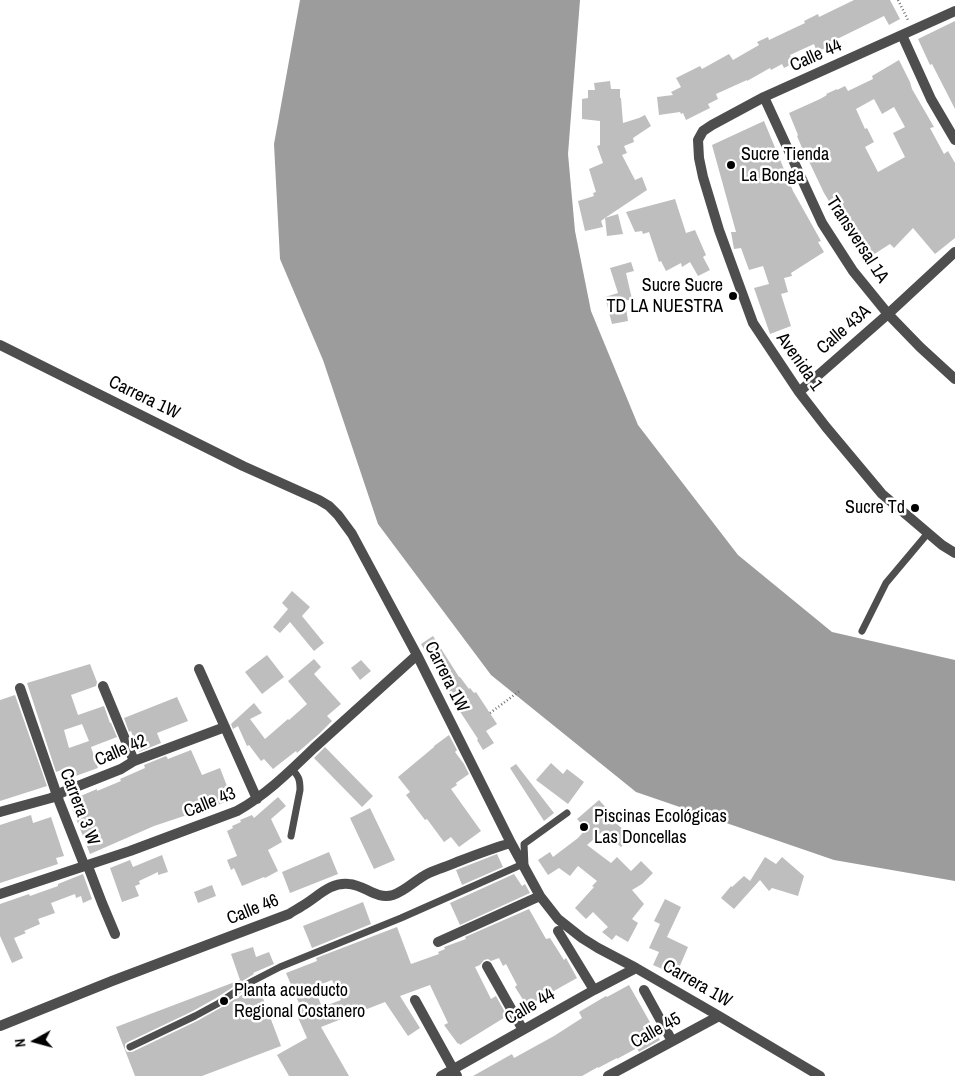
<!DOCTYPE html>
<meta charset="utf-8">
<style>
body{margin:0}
#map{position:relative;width:955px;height:1076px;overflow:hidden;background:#fff;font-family:"Archivo Narrow",sans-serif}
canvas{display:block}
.north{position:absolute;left:10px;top:1016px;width:50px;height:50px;-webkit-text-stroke:4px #fff;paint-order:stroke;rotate:263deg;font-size:14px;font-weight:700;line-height:20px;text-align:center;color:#000}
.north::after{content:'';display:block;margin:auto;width:18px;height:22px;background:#000;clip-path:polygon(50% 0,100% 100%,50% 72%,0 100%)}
</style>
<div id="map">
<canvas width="955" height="1076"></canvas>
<div class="north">N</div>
</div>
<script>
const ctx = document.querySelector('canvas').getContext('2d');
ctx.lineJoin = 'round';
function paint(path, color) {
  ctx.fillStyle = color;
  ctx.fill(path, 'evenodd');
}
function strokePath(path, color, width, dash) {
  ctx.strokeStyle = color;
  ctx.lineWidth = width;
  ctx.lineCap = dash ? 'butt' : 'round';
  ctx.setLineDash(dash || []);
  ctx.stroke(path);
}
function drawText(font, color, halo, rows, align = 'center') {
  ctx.font = font + ' "Archivo Narrow",sans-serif';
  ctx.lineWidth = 5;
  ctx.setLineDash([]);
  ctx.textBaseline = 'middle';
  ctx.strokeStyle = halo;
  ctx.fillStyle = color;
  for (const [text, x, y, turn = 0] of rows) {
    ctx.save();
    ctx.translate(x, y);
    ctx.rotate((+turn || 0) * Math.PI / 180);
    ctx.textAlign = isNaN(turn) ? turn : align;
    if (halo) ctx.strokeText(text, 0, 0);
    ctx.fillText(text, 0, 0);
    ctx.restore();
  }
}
const water = new Path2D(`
 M300 0H580L568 154 575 231 591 311 638 425 738 555 832 632 955 660V881L834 860 636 792 491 675 378 524 323 360 280 259 274 144Z`);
const building = new Path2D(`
 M854 0H890L900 19 889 25 884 16 831 42 833 44 817 52 814 44 790 55 794 63 784 68 782 64 771 70 770 68 747 81V80L716 94 718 99 708 104 710 108 686 120 683 113 681 114 680 112 659 115 657 97 673 95 671 92 681 87 676 78 700 66 702 69 729 54 733 60 759 45 757 42 768 37 769 40 805 23 804 21 818 14 819 17Z
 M955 21V109L932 64 930 65 918 39Z
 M899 60 910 82 912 89 934 127 930 128 944 154 948 151 955 163V238L935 254 913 228 894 248 890 244 865 260 849 233 847 234 841 221 824 193 806 155H805L797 136 798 135 789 113 820 99 827 95 826 94 837 89V90L845 86 848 91 873 79 872 76ZM874 99 882 114 894 107 905 127 893 133 905 157 878 172 865 147 874 142 867 128 865 129 856 109Z
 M610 81 611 89H620V98H621L623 123 639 118 645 115 651 126 633 138 634 142 624 146 627 153 622 155 635 180 642 177 647 190 605 218 618 214 623 234 607 236 605 218 601 221 603 227 585 231 578 201 594 196 593 193 596 192 589 169 603 163 597 146 600 145V121L582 119V99L588 98V90H595L594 83Z
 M764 121 793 191 821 241 818 242 824 252 791 273 792 276 784 278 788 292 781 294 791 326 770 334 754 288 769 284 763 266 749 270 741 248 734 249 731 232H736L712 145Z
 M675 199 686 233 695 230 706 255 703 257 710 270 698 276 690 262 682 267 681 263 666 271 661 261 659 262 649 232 643 234 642 231 635 232 626 212Z
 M631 262 634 271 626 273 632 299 625 301 628 321 612 324 605 297 618 293 610 268Z
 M292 591 310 607 302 616 324 643 314 651 290 622 280 633 273 627 288 609 282 603Z
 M433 636 459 677H460L469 689 470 688 474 693 476 692 497 724 486 731 494 743 483 750 477 740 478 739 457 707 446 686 421 644Z
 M267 655 284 677 262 694 245 672Z
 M314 659 321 667 314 674 341 704 327 716 332 721 319 734 297 753 296 751 273 769 264 759 261 761 249 745 247 746 238 726 233 729 231 724 254 703 262 713 250 719 265 739 288 719 289 720 307 704 288 681Z
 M361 660 371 671 360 680 351 668Z
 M90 664 97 682 96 686 71 695 78 715 104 706 110 723H111L117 737 91 747 89 741 98 768 70 778 67 768 56 772 27 683ZM82 724 89 741 69 748 64 730Z
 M15 695 47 786 0 801V700Z
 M177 697 188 721 157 733 161 743 139 752 131 731 129 732 124 718Z
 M449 735 457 750 455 752 464 764 469 774 456 783 457 785 451 789 481 831 459 847 451 837 444 842 427 819 425 820 406 795 410 792 398 777 434 747V746Z
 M325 747 373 796 362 807 314 758Z
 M191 750 202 775 220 768 232 799 215 806 214 804 199 811 154 826 90 854 69 801 97 789V791L121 781 120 779 145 768 144 765 166 756 168 759Z
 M551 763 563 774 567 769 584 782 568 804 536 780Z
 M516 764 554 813 544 821 510 768Z
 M278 797 286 806 271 819 282 842 268 850 278 871 265 878 264 877 242 886 234 868 231 870 227 860 237 856 227 831 233 828 232 826 241 822 240 820 252 815 254 818Z
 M599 800 609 811 605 814 631 836 621 847 603 831 587 845 611 863 617 857 631 871 641 861 653 873 642 884 632 890 644 904 632 919 638 923 628 942 616 935 612 940 602 932 608 927 593 912 586 919 575 908 594 887 592 886 597 881 578 866 570 876 559 868 548 875 538 860 550 852 553 857 578 838 586 829 577 819Z
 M370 808 395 860 374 869 350 818Z
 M31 815 33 823 51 817 64 856 56 858 58 864 0 883V825Z
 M329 852 338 874 290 893 282 872Z
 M497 854 503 867 462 885 456 870Z
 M162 855 168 872 158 875V872L139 881 140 884 135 886 139 896 122 902 110 868 130 860 133 867Z
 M765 857 776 864 782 857 804 876 798 896 772 888 769 891 760 880 734 909 721 898 731 886 732 887 744 876 750 881Z
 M83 874 92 899 83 903 81 896 76 898 75 894 51 903 55 913 38 919 40 924 24 931 26 933 14 938 23 958 12 963 0 936V904L29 894 30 896 58 886V884Z
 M514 874 522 886 525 884 530 893 460 925 450 903Z
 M212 885 216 896 198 903 194 892Z
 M665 899 681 907 667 937 688 947 676 975 653 965 659 952 649 948 660 924 654 921Z
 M363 902 371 924 312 948 303 926Z
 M529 909 546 939 550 938 564 960 566 958 577 978 527 1006 515 987 517 985 506 964 503 966 499 958 491 961 488 959 484 960 480 965 475 967 491 999 496 996 507 1016 460 1045 459 1043 458 1044 444 1025 448 1023 430 985 400 996 420 1028 408 1036 385 1002 321 1027 349 1076H289L277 1055 307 1038 296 1013 302 1010 286 973 317 961 316 958 397 927 411 964 439 954 438 952 445 949 444 947 466 939 465 937ZM332 980 341 1000 322 1007 314 987Z
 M253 947 256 957 269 952 274 964 253 973 254 974 244 980 216 998 193 1011 128 1042 125 1044V1049L127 1052H132L197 1021 222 1007 258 985 281 1046 202 1076H135L116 1027 240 980 231 954Z
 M629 985 660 1040 639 1052 637 1048 617 1059V1058L598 1068V1067L582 1076H473L512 1054 514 1058 554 1036 582 1018 579 1012 606 996 607 997Z`);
const path = new Path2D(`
 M898 0 908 20
 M490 713 521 690`);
const lane = new Path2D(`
 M862 631 886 583 928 533
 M291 836 300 790C300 779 299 777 292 769
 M525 866 524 844 567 813
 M130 1047 195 1016 219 1003 247 984 280 967 401 918 523 864`);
const street = new Path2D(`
 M955 11 764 97 712 125 703 131 698 140 699 158 703 177 719 230 753 323 799 392 826 427 882 494 942 545 955 553
 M902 35 931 99 955 140
 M764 97 822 223 853 271 888 314 920 347 955 379
 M0 345 243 466 319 500 329 506 338 515 352 534 417 655 511 843 540 896 558 919 582 938 598 948 636 968 719 1016 820 1076
 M799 392 888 314 955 252
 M199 669 257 799
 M103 686 134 761
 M20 688 59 801 83 862 89 869 102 903 115 934
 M0 812 51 798 63 792 121 769 134 761 225 727
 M0 894 130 851 237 811C266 795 290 771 314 748 348 717 383 686 417 655
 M558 931 594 990
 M438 942 540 896
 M487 966 523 1030
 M644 990 672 1041
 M415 1000 457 1076
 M0 1026 112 981 289 914C293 911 298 909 302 906 318 897 329 882 349 884 365 885 376 900 393 895 406 891 416 879 429 873 438 869 448 866 457 862 475 855 493 848 511 843
 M441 1076 594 990 636 968
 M608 1076 719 1016`);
const markers = [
 [731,165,5,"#000"],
 [733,296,5,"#000"],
 [915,508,5,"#000"],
 [584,827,5,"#000"],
 [224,1001,5,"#000"]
];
const streetNames = [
 ["Calle 44",816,56,-24],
 ["Transversal 1A",857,240,57],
 ["Calle 43A",844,330,-41],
 ["Avenida 1",799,362,55],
 ["Carrera 1W",144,398,26],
 ["Carrera 1W",446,677,63],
 ["Calle 42",121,751,-23],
 ["Calle 43",210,803,-22],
 ["Carrera 3 W",79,807,69],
 ["Calle 46",253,910,-22],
 ["Carrera 1W",697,984,30],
 ["Calle 44",530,1007,-30],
 ["Calle 45",656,1031,-29]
];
const poiNames = [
 ["Sucre Tienda",741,155],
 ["La Bonga",741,176],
 ["Sucre Sucre",723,286,"right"],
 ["TD LA NUESTRA",723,307,"right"],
 ["Sucre Td",905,508,"right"],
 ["Piscinas Ecológicas",594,817],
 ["Las Doncellas",594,838],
 ["Planta acueducto",234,991],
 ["Regional Costanero",234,1012]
];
paint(water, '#9c9c9c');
paint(building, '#bebebe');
strokePath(path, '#707070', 2.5, [1, 2.5]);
strokePath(lane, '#4e4e4e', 7);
strokePath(street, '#4e4e4e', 10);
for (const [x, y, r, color] of markers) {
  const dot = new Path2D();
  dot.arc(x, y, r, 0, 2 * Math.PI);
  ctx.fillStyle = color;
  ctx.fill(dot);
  strokePath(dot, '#fff', 2);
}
drawText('18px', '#000', '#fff', streetNames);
drawText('18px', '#000', '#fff', poiNames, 'left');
</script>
